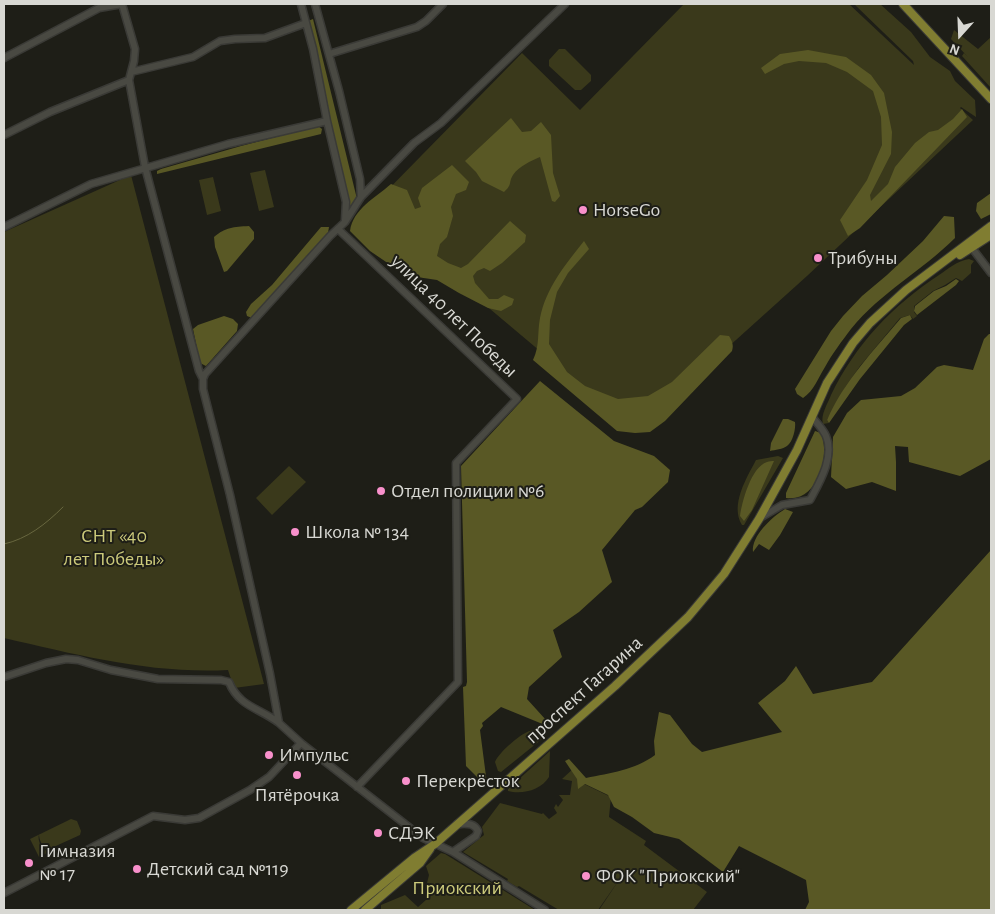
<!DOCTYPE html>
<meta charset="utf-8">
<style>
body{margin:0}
#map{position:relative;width:995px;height:914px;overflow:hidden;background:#1e1e17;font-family:"Alegreya Sans",sans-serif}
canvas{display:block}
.frame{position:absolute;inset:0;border:5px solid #d8d8d3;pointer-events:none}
.north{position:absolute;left:935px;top:10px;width:50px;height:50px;-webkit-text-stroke:4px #1e1e17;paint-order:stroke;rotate:200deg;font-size:14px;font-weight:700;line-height:20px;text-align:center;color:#d8d8d3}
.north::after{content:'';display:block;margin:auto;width:18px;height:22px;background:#d8d8d3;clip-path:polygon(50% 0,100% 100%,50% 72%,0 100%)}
</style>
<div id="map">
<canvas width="995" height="914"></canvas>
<div class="frame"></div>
<div class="north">N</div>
</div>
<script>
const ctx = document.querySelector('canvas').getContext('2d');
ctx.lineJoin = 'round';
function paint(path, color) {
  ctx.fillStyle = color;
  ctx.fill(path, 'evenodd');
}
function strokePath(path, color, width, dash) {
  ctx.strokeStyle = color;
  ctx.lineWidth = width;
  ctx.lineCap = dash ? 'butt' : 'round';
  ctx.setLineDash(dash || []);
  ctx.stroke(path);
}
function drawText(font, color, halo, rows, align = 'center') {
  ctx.font = font + ' "Alegreya Sans",sans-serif';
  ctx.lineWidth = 4;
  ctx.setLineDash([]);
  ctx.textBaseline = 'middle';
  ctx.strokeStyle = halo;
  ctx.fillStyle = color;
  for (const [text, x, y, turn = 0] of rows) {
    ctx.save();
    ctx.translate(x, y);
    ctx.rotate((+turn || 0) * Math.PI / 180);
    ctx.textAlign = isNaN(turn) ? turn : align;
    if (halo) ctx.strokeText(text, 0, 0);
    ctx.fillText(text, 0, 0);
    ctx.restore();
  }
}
const green = new Path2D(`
 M684 4H849L914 65 913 61 854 4H880L911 32 930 57 950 71 955 81 975 100 976 117 961 107 960 108 973 120 807 276 635 431 370 208 522 53 580 110Z
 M954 30 978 49 991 37V88L962 56 964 53 968 57 951 39Z
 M559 49H565L591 75V81L581 90H575L549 66V60Z
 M265 170 274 207 259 211 250 173Z
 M131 175 264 684 234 688 228 670C151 674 78 655 4 638V232Z
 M213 177 221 211 207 215 199 180Z
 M969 259 974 261 971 265V273L962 281 956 278 945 285 933 291 914 306V312L917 316 913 319 910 315 900 318 860 366 846 386 827 420 829 423 823 424C820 415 828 403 831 395 855 345 893 305 939 275 948 269 957 261 969 259Z
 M778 456 783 458 744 525H742C730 505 746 479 756 460Z
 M289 466 306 482 272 515 256 498Z
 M533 730 540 733 542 739 501 772 498 771 495 762C499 752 523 731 533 730Z
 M550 751 549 777C541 790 522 795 508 791V789Z
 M575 767 584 784 611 797 609 817 646 841 644 845 707 892 693 910H599L619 880 598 910H559L519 886 517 887 507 881 508 879 463 852 484 835 482 827 500 803 542 814 543 813 549 819 557 813 554 808 556 804 558 807 563 800 559 795H570L572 781 562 779Z
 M71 819 77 821 81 831 80 835 47 850C42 847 39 839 39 834 37 841 42 850 49 852L39 857 30 839Z
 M441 853 445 854 535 910H381V905L405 895 418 907 435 892 427 883 429 875 426 866Z`);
const forest = new Path2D(`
 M313 19 357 199 349 207 329 122 303 23Z
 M808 50 846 57 871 75 884 93 892 132 891 154 870 195 871 201 888 184 895 167 915 143 929 132 938 130 953 119 962 109 967 117 860 228 848 236 840 220 867 180 882 145 881 117 873 91 847 72 826 63 799 61 784 64 765 74 761 68 780 54Z
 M511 118 522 132 531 131 541 122 551 135 553 173 560 196 555 202 552 201 540 157C531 161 519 166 513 175 508 183 513 184 504 192L482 181 476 172 465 161Z
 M318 126 322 129 321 134 157 174V171L161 169 241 146Z
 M452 165 469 182 466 190 456 194 451 207 453 216 447 237 440 244 437 256 448 263 461 268 468 264 510 221 526 235 525 242 502 263 490 271 484 268 477 271 473 276 475 283 489 299H498L504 295 514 299 512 305 501 311 488 308 459 293 437 280 417 277 392 266 370 251 350 231C353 209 375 198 391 184L407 190 415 209 421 207 418 198 422 188Z
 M991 193V214L981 219 976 211 977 203Z
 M944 216 954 217 955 238C922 271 881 292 851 329 842 341 832 354 825 367 818 378 814 391 803 398L797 394 795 389 831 331 843 316 862 296 887 275 923 241Z
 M249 226 254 232V239L227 271 224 272 215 247 214 237C226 227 233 227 249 226Z
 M321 227H329L328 233 252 318 247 316 246 312 251 304 272 285Z
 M584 241 589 249 568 273 557 292 550 320 549 344 567 372 585 386 618 399 648 396 672 382 720 335 729 336C732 341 734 345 732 351L665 421 650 432 635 433 617 431 533 360C540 345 537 334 540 318 546 288 565 265 584 241Z
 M956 279 959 281 956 285 917 315 914 311 915 306 934 291 946 286Z
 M910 315 912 319 904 325 860 379 829 423 827 420C844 381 874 350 901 318Z
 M224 316 233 319 238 324 237 331 206 366 200 363 193 329 198 325Z
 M989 334H991V459L960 476 909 462 908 447 895 446 896 462V491L872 482 846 489 831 477 833 437 847 413 861 400 901 396 915 388 937 367 944 365 973 370 984 339Z
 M540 381 614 441 654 456 670 470 668 482 642 507 635 510 602 550 612 582 579 612 553 630 562 657 529 687 527 699 546 720 545 725 501 707 482 723 483 726 480 730 487 784 486 786 466 766 463 687 466 686 467 682 461 466Z
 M783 419H788L795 422C796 428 793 442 787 446 783 449 775 450 770 451L771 443Z
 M815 431 821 433C831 456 817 503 786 498V493Z
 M774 461 752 510 744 521 740 516C742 502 751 467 767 462 769 461 772 461 774 461Z
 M785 509 793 512 780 535 769 550 759 544 753 552C751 536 772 517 785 509Z
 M991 550V910H805L809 902 806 880 739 846 723 872 679 839 654 833 632 817 614 807 608 795 585 784 578 789 577 779 565 761 569 759 586 778C610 773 635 770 655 755L654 741 659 712 670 715 692 744 702 752 782 732 758 703 785 681 796 666 813 694 872 682Z`);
const stream = new Path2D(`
 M4 544C27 539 46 524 63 507`);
const minor = new Path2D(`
 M122 4 135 49 134 61 129 80 145 167 199 371 203 379V389L230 495 270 674 279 723 301 743 423 838 453 852 545 910
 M301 4 313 49 327 121 346 202 345 220
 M315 4 339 91 360 179 361 197
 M329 54 417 27 426 21 443 4
 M4 58 99 8 122 4
 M131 72 193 57 220 41 235 39 265 38 306 23
 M4 135 50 112 129 80
 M4 227 91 184 228 144 327 121
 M338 229 517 399 456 463 458 682 357 787
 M972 248 991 273
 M203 379 205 374 330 236 345 222 361 197 414 143 441 123 565 4
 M760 518 782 505 810 500C819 483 835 457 826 436 823 429 817 423 812 417
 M4 677 46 663 66 659 78 660 111 670 158 679 221 680 229 682C239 707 260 708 279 723
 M453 852 476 836 478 831C474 822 466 824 457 824
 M4 893 153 816 185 820 199 818 250 790 269 777 301 743`);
const major = new Path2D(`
 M903 4 991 99
 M960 255 991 235
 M351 910 414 858 435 844 615 686 688 617 724 574 759 519 797 450 827 383 853 343 870 323 906 290 991 226
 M365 910 420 863 430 849`);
const markers = [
 [583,210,5,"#f890cb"],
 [818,258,5,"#f890cb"],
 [381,491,5,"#f890cb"],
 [295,532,5,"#f890cb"],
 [269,755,5,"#f890cb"],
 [297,775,5,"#f890cb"],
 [406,781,5,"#f890cb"],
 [378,833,5,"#f890cb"],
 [29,863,5,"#f890cb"],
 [137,869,5,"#f890cb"],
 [586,876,5,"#f890cb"]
];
const poiNames = [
 ["HorseGo",593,210],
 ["Трибуны",828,258],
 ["Отдел полиции №6",391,491],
 ["Школа № 134",305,532],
 ["Импульс",279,755],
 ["Перекрёсток",416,781],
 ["Пятёрочка",297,795,"center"],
 ["СДЭК",388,833],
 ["Гимназия",39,851],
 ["№ 17",39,874],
 ["Детский сад №119",147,869],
 ["ФОК \"Приокский\"",596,876]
];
const streetNames = [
 ["улица 40 лет Победы",454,316,44],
 ["проспект Гагарина",584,690,-42]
];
const parkNames = [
 ["СНТ «40",114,536],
 ["лет Победы»",114,559],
 ["Приокский",457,888]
];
paint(green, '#3a391b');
paint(forest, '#595825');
strokePath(stream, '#68673f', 1);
strokePath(minor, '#3a3a36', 9);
strokePath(major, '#3a3a36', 10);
strokePath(minor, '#494942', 6);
strokePath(major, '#807d31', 8);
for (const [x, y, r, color] of markers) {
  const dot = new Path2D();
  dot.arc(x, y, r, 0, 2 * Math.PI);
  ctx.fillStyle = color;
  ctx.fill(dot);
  strokePath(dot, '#1e1e17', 2);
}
drawText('20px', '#d8d8d3', '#1e1e17', poiNames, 'left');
drawText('20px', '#d8d8d3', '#1e1e17', streetNames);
drawText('20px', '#ccca7b', '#1e1e17', parkNames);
</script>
